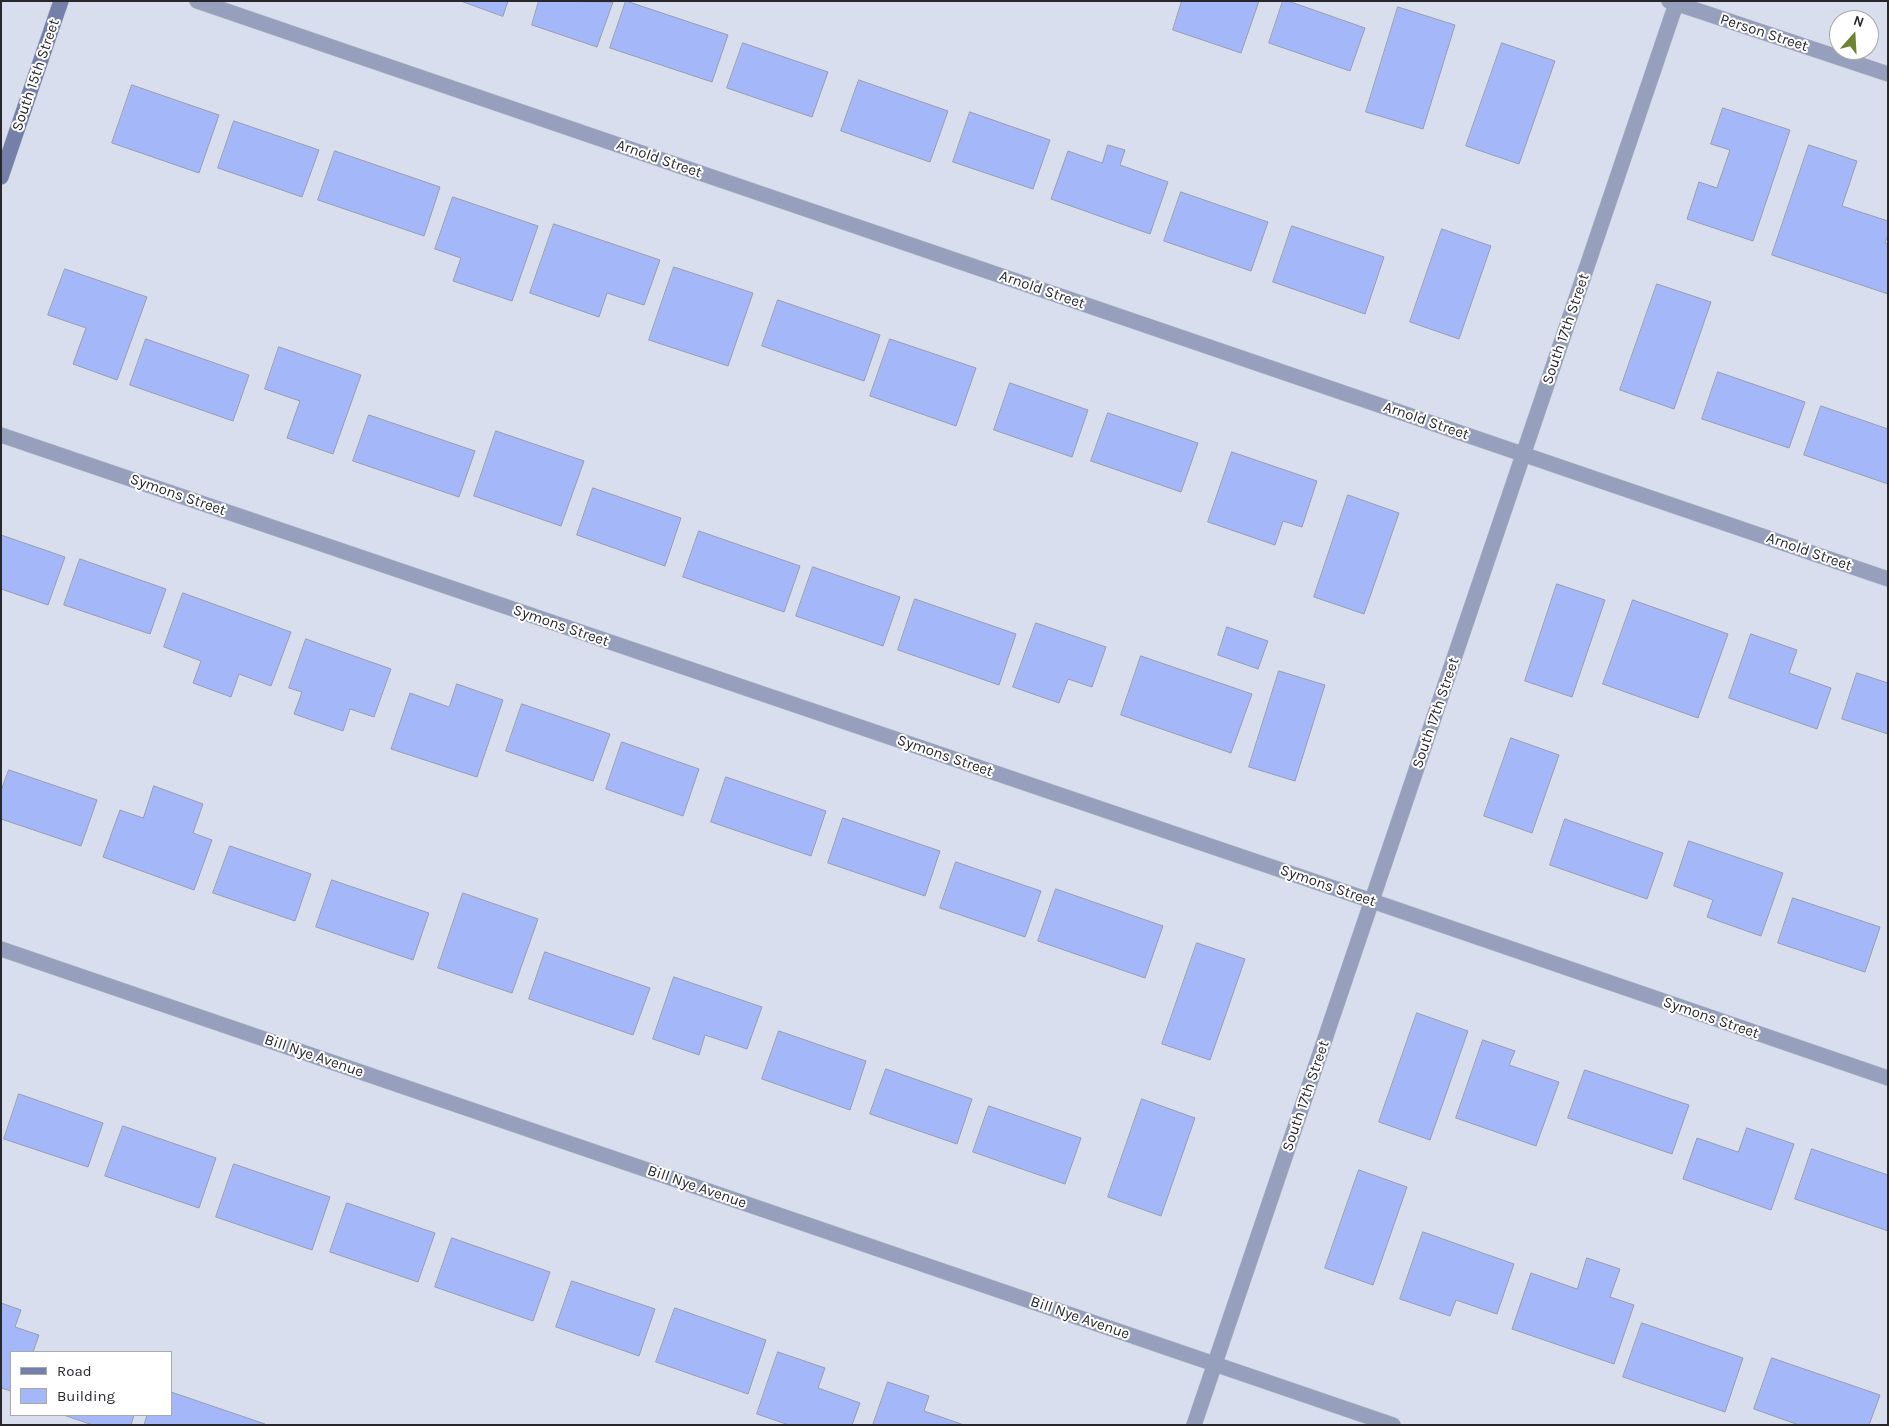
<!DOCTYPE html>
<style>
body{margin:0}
#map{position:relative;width:1889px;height:1426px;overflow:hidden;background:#d9deef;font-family:Karla,sans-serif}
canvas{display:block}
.frame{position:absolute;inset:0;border:2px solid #26282e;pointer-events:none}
.legend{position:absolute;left:10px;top:1351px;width:162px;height:65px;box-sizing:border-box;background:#fff;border:1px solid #a8a9ab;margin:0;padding:6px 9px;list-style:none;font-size:15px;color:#26282e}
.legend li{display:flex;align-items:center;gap:10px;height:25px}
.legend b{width:25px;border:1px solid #a8a9ab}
.north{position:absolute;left:1829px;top:10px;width:50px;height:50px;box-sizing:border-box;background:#fff;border:1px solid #a8a9ab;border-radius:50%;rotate:19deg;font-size:14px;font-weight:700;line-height:20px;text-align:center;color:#26282e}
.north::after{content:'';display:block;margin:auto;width:18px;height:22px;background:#708333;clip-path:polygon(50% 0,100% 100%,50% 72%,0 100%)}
</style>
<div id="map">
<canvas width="1889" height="1426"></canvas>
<div class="frame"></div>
<ul class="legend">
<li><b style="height:6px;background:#7480aa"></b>Road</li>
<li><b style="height:14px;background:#a4b8f9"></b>Building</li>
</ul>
<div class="north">N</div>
</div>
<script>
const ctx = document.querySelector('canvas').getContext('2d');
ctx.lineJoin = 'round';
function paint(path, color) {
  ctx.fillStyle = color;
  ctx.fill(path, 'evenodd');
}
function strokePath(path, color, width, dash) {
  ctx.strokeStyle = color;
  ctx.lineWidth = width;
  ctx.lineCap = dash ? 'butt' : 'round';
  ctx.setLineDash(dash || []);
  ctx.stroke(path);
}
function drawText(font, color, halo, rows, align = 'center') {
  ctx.font = font + ' Karla,sans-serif';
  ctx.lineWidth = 4;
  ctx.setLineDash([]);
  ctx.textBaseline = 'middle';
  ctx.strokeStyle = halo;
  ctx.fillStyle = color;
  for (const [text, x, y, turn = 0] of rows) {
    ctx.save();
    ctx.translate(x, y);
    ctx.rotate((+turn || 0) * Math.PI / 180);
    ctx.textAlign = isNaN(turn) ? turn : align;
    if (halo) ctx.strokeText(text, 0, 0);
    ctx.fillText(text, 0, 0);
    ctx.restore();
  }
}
const building = new Path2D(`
 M461 1H508L503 16Z
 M539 1 613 2 597 47 532 25Z
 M626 1 728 35 712 82 610 48Z
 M1182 1H1259L1241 53 1173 30Z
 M1283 1H1288L1365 28 1350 71 1269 43Z
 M1398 7 1455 25 1423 129 1366 112Z
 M743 43 828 72 812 117 727 88Z
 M1502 43 1555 61 1519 164 1466 146Z
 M859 80 948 111 930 162 841 131Z
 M132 85 219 115 199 173 112 143Z
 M1723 108 1790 130 1753 241 1687 219 1699 182 1717 188 1730 150 1711 144Z
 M970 112 1050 140 1033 189 953 162Z
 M234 121 319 150 302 197 218 168Z
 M1108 145 1125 150 1120 165 1168 182 1150 234 1051 199 1068 151 1102 163Z
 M1809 145 1857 161 1842 206 1888 221V235L1885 243 1888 244V294L1772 255Z
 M335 151 440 187 424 236 318 200Z
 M1181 192 1268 222 1251 271 1164 241Z
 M453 197 538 226 512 301 453 281 461 258 435 249Z
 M554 224 660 260 644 305 607 293 599 317 530 293Z
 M1292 226 1384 257 1365 314 1273 282Z
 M1442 229 1491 246 1459 339 1410 322Z
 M674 267 753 293 728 366 649 340Z
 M65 269 147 297 117 380 73 364 86 328 48 315Z
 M1657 284 1711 302 1674 409 1620 390Z
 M778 300 880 335 864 381 762 346Z
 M146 339 249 375 233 421 130 385Z
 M890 339 976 368 956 426 870 396Z
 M279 347 361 375 333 454 287 438 300 401 265 389Z
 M1718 372 1805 402 1789 448 1702 419Z
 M1010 383 1088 410 1072 457 994 430Z
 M1821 406 1888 429V484L1804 455Z
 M1108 413 1198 443 1181 492 1091 461Z
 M369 415 475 451 459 497 353 461Z
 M496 431 584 461 561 526 474 496Z
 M1232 452 1317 481 1302 527 1283 521 1275 545 1208 522Z
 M593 488 681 518 665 566 577 535Z
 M1348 495 1399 513 1364 614 1314 597Z
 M699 531 800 566 784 612 683 577Z
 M1 535 65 557 48 605 1 589Z
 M80 559 166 589 150 634 64 605Z
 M813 567 900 597 883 646 796 616Z
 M1557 584 1605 600 1572 697 1525 681Z
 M183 593 291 632 271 686 239 674 231 697 193 683 201 661 164 647Z
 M915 599 1016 634 999 685 898 650Z
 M1633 600 1728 634 1698 718 1603 684Z
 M1036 623 1106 647 1092 687 1068 679 1059 703 1013 687Z
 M1227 627 1268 641 1258 669 1218 655Z
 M1751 634 1797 650 1789 673 1831 688 1817 729 1729 698Z
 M306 639 391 669 374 717 350 709 343 731 294 714 302 692 289 688Z
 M1141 656 1252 694 1231 753 1121 715Z
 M1279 671 1325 685 1295 781 1249 767Z
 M1857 673 1888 683V734L1842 719Z
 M457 684 503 700 477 777 391 749 410 693 449 707Z
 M522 704 610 734 593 781 506 751Z
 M1511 738 1559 755 1532 833 1484 816Z
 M622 742 699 769 683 816 606 789Z
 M9 770 97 800 81 846 1 819V791Z
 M726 777 826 811 811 856 711 822Z
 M154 786 203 804 193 833 212 840 194 890 103 857 120 810 143 818Z
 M843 818 940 851 925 896 828 863Z
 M1565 819 1663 853 1647 899 1550 865Z
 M1689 841 1783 873 1761 936 1707 917 1713 900 1674 886Z
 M230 846 311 874 295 921 213 893Z
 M956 862 1041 891 1025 937 940 908Z
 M332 880 429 913 413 960 316 927Z
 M1056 889 1163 926 1145 978 1038 941Z
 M463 893 538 919 512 993 438 968Z
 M1793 898 1880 927 1865 972 1778 943Z
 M1197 943 1245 959 1210 1060 1162 1044Z
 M545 952 650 988 633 1035 529 999Z
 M674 977 762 1007 747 1049 705 1035 699 1055 653 1039Z
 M1417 1013 1468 1031 1430 1140 1379 1122Z
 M779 1031 866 1061 850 1110 762 1079Z
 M1483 1040 1515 1051 1509 1065 1559 1082 1536 1146 1456 1118Z
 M886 1069 972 1099 957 1144 870 1114Z
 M1585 1070 1689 1105 1672 1154 1568 1118Z
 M19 1094 103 1123 88 1167 4 1139Z
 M1142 1099 1195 1118 1161 1216 1108 1197Z
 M989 1106 1081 1138 1065 1184 973 1152Z
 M123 1126 216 1158 199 1208 105 1176Z
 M1747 1128 1794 1144 1771 1210 1683 1179 1697 1138 1738 1152Z
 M1812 1149 1888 1175V1231L1795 1199Z
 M234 1164 330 1197 312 1250 216 1217Z
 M1359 1170 1407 1187 1373 1285 1325 1268Z
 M347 1203 435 1233 418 1282 330 1252Z
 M1423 1232 1514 1264 1497 1314 1456 1300 1450 1316 1400 1299Z
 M452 1238 550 1272 533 1321 435 1287Z
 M1587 1258 1620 1269 1610 1297 1634 1305 1614 1364 1512 1329 1531 1273 1577 1289Z
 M572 1281 655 1309 639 1356 556 1327Z
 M1 1303 21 1310 15 1327 39 1335 33 1352H11V1391L1 1388Z
 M675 1308 766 1340 748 1394 656 1362Z
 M1642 1323 1743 1358 1725 1412 1623 1377Z
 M778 1352 825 1368 818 1388 860 1403 852 1425H789L757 1414Z
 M1772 1358 1880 1395 1869 1425H1799L1754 1409Z
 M888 1382 929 1396 924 1411 964 1425H873Z
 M171 1392 265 1424V1425H144L147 1415H171Z
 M64 1415H134L131 1425H93Z`);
const street = new Path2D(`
 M197 1 1888 579
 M1669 1 1888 74
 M1 435 1372 901 1888 1078
 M1 949 1393 1425
 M1194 1425 1677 1`);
const secondary = new Path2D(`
 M1 177 61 1`);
const streetNames = [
 ["Person Street",1764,33,18],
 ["South 15th Street",36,75,-71],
 ["Arnold Street",659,159,19],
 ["Arnold Street",1042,290,19],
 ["South 17th Street",1566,329,-71],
 ["Arnold Street",1426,421,19],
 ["Symons Street",178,495,19],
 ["Arnold Street",1809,552,19],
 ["Symons Street",561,626,19],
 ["South 17th Street",1436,713,-71],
 ["Symons Street",945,756,19],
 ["Symons Street",1328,886,19],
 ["Symons Street",1711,1018,19],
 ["Bill Nye Avenue",314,1056,19],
 ["South 17th Street",1306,1096,-71],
 ["Bill Nye Avenue",697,1187,19],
 ["Bill Nye Avenue",1080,1318,19]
];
paint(building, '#a4b8f9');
strokePath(building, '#989dad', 1);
strokePath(street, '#b5bac8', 16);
strokePath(secondary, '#b5bac8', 16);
strokePath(street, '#96a0bc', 15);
strokePath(secondary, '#7480aa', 15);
drawText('15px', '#26282e', '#fff', streetNames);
</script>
